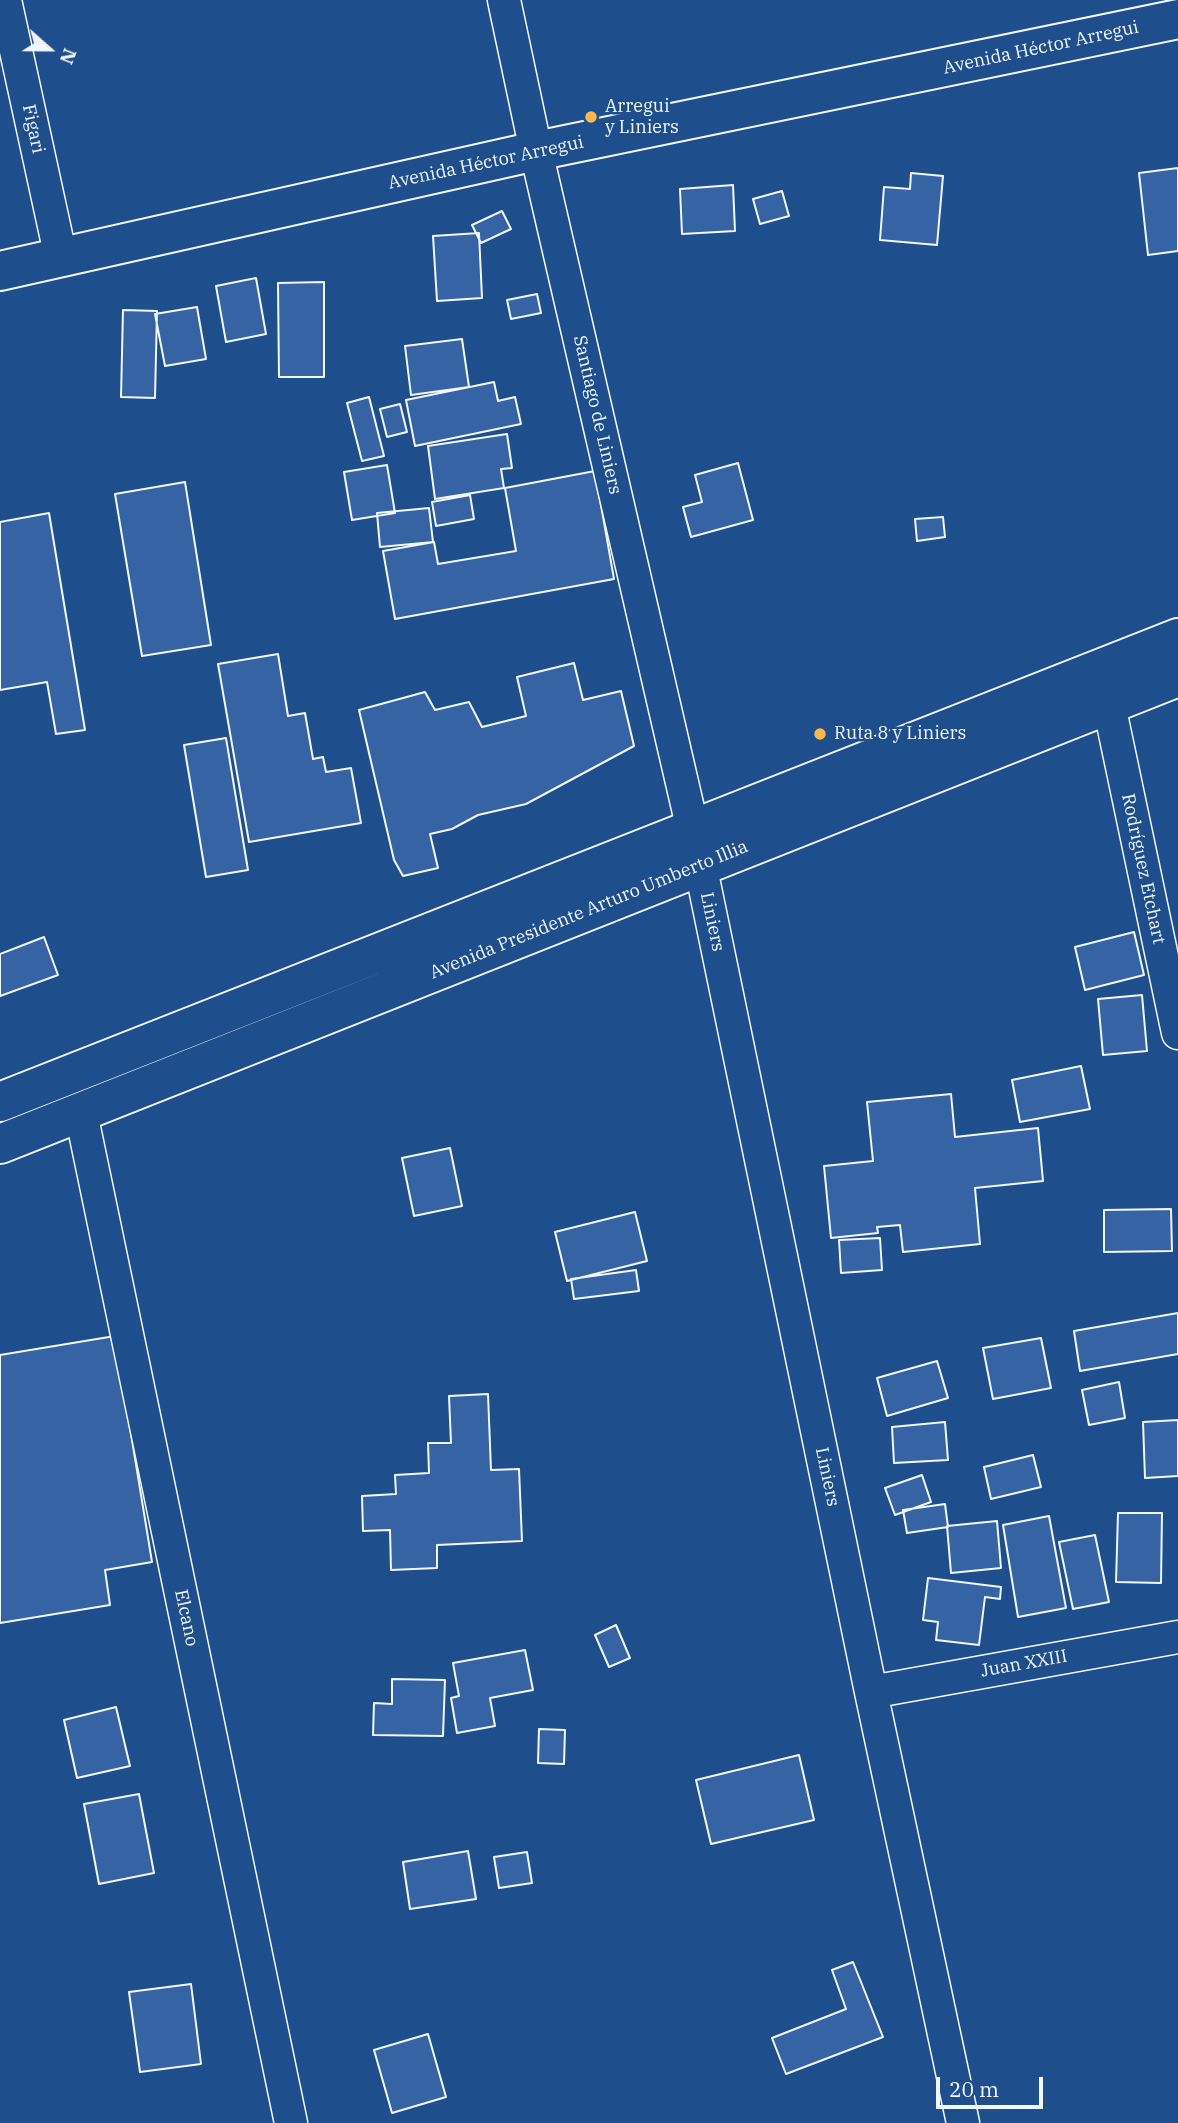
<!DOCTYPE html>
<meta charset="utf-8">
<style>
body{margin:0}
#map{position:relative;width:1178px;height:2123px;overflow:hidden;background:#1f4e8c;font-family:"IBM Plex Serif",serif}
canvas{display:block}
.north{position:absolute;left:14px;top:14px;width:70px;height:70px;-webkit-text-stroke:5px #1f4e8c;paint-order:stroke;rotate:111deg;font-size:19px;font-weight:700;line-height:28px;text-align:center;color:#f2f6ff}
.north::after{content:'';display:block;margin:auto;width:24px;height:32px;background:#f2f6ff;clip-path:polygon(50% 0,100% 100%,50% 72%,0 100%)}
.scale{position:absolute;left:936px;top:2077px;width:107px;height:32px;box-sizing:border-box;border:4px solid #f2f6ff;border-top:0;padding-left:9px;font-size:21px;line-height:24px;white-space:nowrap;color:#f2f6ff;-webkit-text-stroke:5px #1f4e8c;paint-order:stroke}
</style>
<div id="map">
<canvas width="1178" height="2123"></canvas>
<div class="north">N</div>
<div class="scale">20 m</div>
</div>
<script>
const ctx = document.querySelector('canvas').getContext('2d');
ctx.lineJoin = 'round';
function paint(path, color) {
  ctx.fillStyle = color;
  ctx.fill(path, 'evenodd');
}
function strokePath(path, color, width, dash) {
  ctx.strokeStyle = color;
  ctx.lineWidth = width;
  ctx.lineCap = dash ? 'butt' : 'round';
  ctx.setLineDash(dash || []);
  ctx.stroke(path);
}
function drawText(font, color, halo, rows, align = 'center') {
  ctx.font = font + ' "IBM Plex Serif",serif';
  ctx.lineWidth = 5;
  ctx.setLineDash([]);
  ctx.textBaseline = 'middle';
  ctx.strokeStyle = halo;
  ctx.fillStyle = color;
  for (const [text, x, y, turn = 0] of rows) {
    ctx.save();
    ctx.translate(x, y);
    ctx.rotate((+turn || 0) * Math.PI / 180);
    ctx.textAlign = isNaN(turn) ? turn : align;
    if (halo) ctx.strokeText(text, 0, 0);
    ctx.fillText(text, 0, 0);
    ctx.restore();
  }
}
const building = new Path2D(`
 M1178 168V251L1148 255 1139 173Z
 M911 173 943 176 937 245 880 240 884 187 910 189Z
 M733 185 735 231 682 234 680 189Z
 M782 191 789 216 760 224 753 199Z
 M502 211 511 229 481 243 472 225Z
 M479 233 482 298 437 301 433 236Z
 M256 278 266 334 226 342 216 286Z
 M324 282V377H279L278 283Z
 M537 294 541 313 511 319 507 300Z
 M197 307 206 359 165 366 155 314Z
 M123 310 157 311 155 398 121 397Z
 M462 339 469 387 411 395 405 346Z
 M494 382 498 401 515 397 521 424 415 446 406 400Z
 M369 397 384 456 362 461 347 403Z
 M400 404 407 432 387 437 380 409Z
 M507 434 512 468 501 469 504 488 435 499 428 446Z
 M738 463 753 520 691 537 683 507 702 502 695 475Z
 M387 465 395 513 352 520 344 472Z
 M595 471 614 579 395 619 383 551 434 542 438 564 516 551 505 488Z
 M185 482 211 645 142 656 115 494Z
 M470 495 474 519 436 526 432 502Z
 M429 508 433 542 380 547 377 513Z
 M49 513 85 730 56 734 47 682 0 690V522Z
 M943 517 945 537 917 541 915 519Z
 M278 654 288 716 305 713 313 759 323 757 326 772 351 768 361 823 249 842 218 664Z
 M574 663 583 700 621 691 634 746 526 804 478 815 452 829 430 834 438 868 403 876 394 860 359 710 425 692 435 710 469 702 482 727 526 716 517 677Z
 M226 738 248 870 206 877 184 745Z
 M1134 932 1144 975 1085 990 1075 947Z
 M44 937 58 975 0 996V954Z
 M1142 995 1147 1051 1103 1055 1098 999Z
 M1081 1066 1090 1109 1020 1122 1012 1080Z
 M951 1094 955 1137 1038 1128 1043 1181 975 1188 980 1244 903 1252 900 1225 877 1227 878 1233 831 1238 824 1166 873 1161 867 1102Z
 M450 1148 462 1206 414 1216 402 1158Z
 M1171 1209 1172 1251 1104 1252V1210Z
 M635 1212 647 1261 567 1281 555 1232Z
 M880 1238 882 1270 841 1273 839 1240Z
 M636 1270 639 1291 574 1299 571 1279Z
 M1178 1313V1354L1080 1371 1074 1331Z
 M115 1336 152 1562 105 1570 110 1605 0 1623V1355Z
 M1041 1338 1051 1388 993 1399 983 1348Z
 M937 1361 948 1398 887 1416 877 1378Z
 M1119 1382 1125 1418 1089 1425 1082 1390Z
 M488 1394 491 1470 519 1469 522 1541 437 1545V1568L391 1570 390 1530 363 1531 362 1496 396 1494 395 1475 429 1473 428 1443H451L449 1396Z
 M1178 1420V1476L1145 1478 1143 1422Z
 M945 1422 948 1460 894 1463 892 1427Z
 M1033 1455 1041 1487 991 1499 984 1467Z
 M922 1475 931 1502 895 1515 885 1488Z
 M945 1504 948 1527 907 1533 903 1510Z
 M1118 1513H1162L1161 1583 1116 1582Z
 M1049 1516 1066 1608 1018 1617 1003 1525Z
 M997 1521 1001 1568 951 1573 947 1526Z
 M1095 1535 1109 1602 1073 1609 1059 1542Z
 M928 1578 1001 1587 1000 1599 985 1597 979 1645 936 1640 938 1622 923 1620Z
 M616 1625 630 1658 609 1667 595 1635Z
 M525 1650 533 1690 490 1698 495 1726 457 1733 451 1698 459 1696 453 1663Z
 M392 1679 445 1680 443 1736 373 1735 374 1703 392 1704Z
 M116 1707 130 1766 77 1778 64 1720Z
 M539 1729 565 1730 564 1764 538 1763Z
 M799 1755 814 1820 711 1844 696 1780Z
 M139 1794 154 1873 99 1884 84 1804Z
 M468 1851 476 1899 410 1909 403 1862Z
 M527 1852 532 1883 499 1888 494 1857Z
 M853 1962 883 2037 786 2074 772 2038 846 2009 832 1970Z
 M191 1984 201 2064 140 2072 129 1992Z
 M428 2034 446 2097 392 2113 374 2050Z`);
const street = new Path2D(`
 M5 0 61 258
 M504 0 536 151 693 830 871 1692 963 2123
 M1109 705 1178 1033
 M81 1113 291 2123
 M871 1692 1178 1637`);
const secondary = new Path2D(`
 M0 271 536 151 1178 19`);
const primary = new Path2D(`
 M0 1102 1178 638
 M0 1144 1178 677`);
const markers = [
 [591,117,7,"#ffb74d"],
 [820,734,7,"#ffb74d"]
];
const streetNames = [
 ["Avenida Héctor Arregui",1041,48,-12],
 ["Figari",33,129,78],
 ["Avenida Héctor Arregui",486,163,-12],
 ["Santiago de Liniers",597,415,77],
 ["Rodríguez Etchart",1143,869,78],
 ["Avenida Presidente Arturo Umberto Illia",589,910,-22],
 ["Liniers",712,922,78],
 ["Liniers",827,1477,78],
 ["Elcano",186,1618,78],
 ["Juan XXIII",1024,1664,-10]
];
const poiNames = [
 ["Arregui",605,107],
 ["y Liniers",605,128],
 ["Ruta 8 y Liniers",834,734]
];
paint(building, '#3563a3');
strokePath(building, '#f2f6ff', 2);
strokePath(street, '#f2f6ff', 35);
strokePath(secondary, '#f2f6ff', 42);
strokePath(primary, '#f2f6ff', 42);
strokePath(street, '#1f4e8c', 32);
strokePath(secondary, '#1f4e8c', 38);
strokePath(primary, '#1f4e8c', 38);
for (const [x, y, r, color] of markers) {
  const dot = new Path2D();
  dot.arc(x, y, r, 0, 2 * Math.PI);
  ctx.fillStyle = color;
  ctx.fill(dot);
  strokePath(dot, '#1f4e8c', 2.5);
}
drawText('18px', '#f2f6ff', '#1f4e8c', streetNames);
drawText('18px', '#f2f6ff', '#1f4e8c', poiNames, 'left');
</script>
